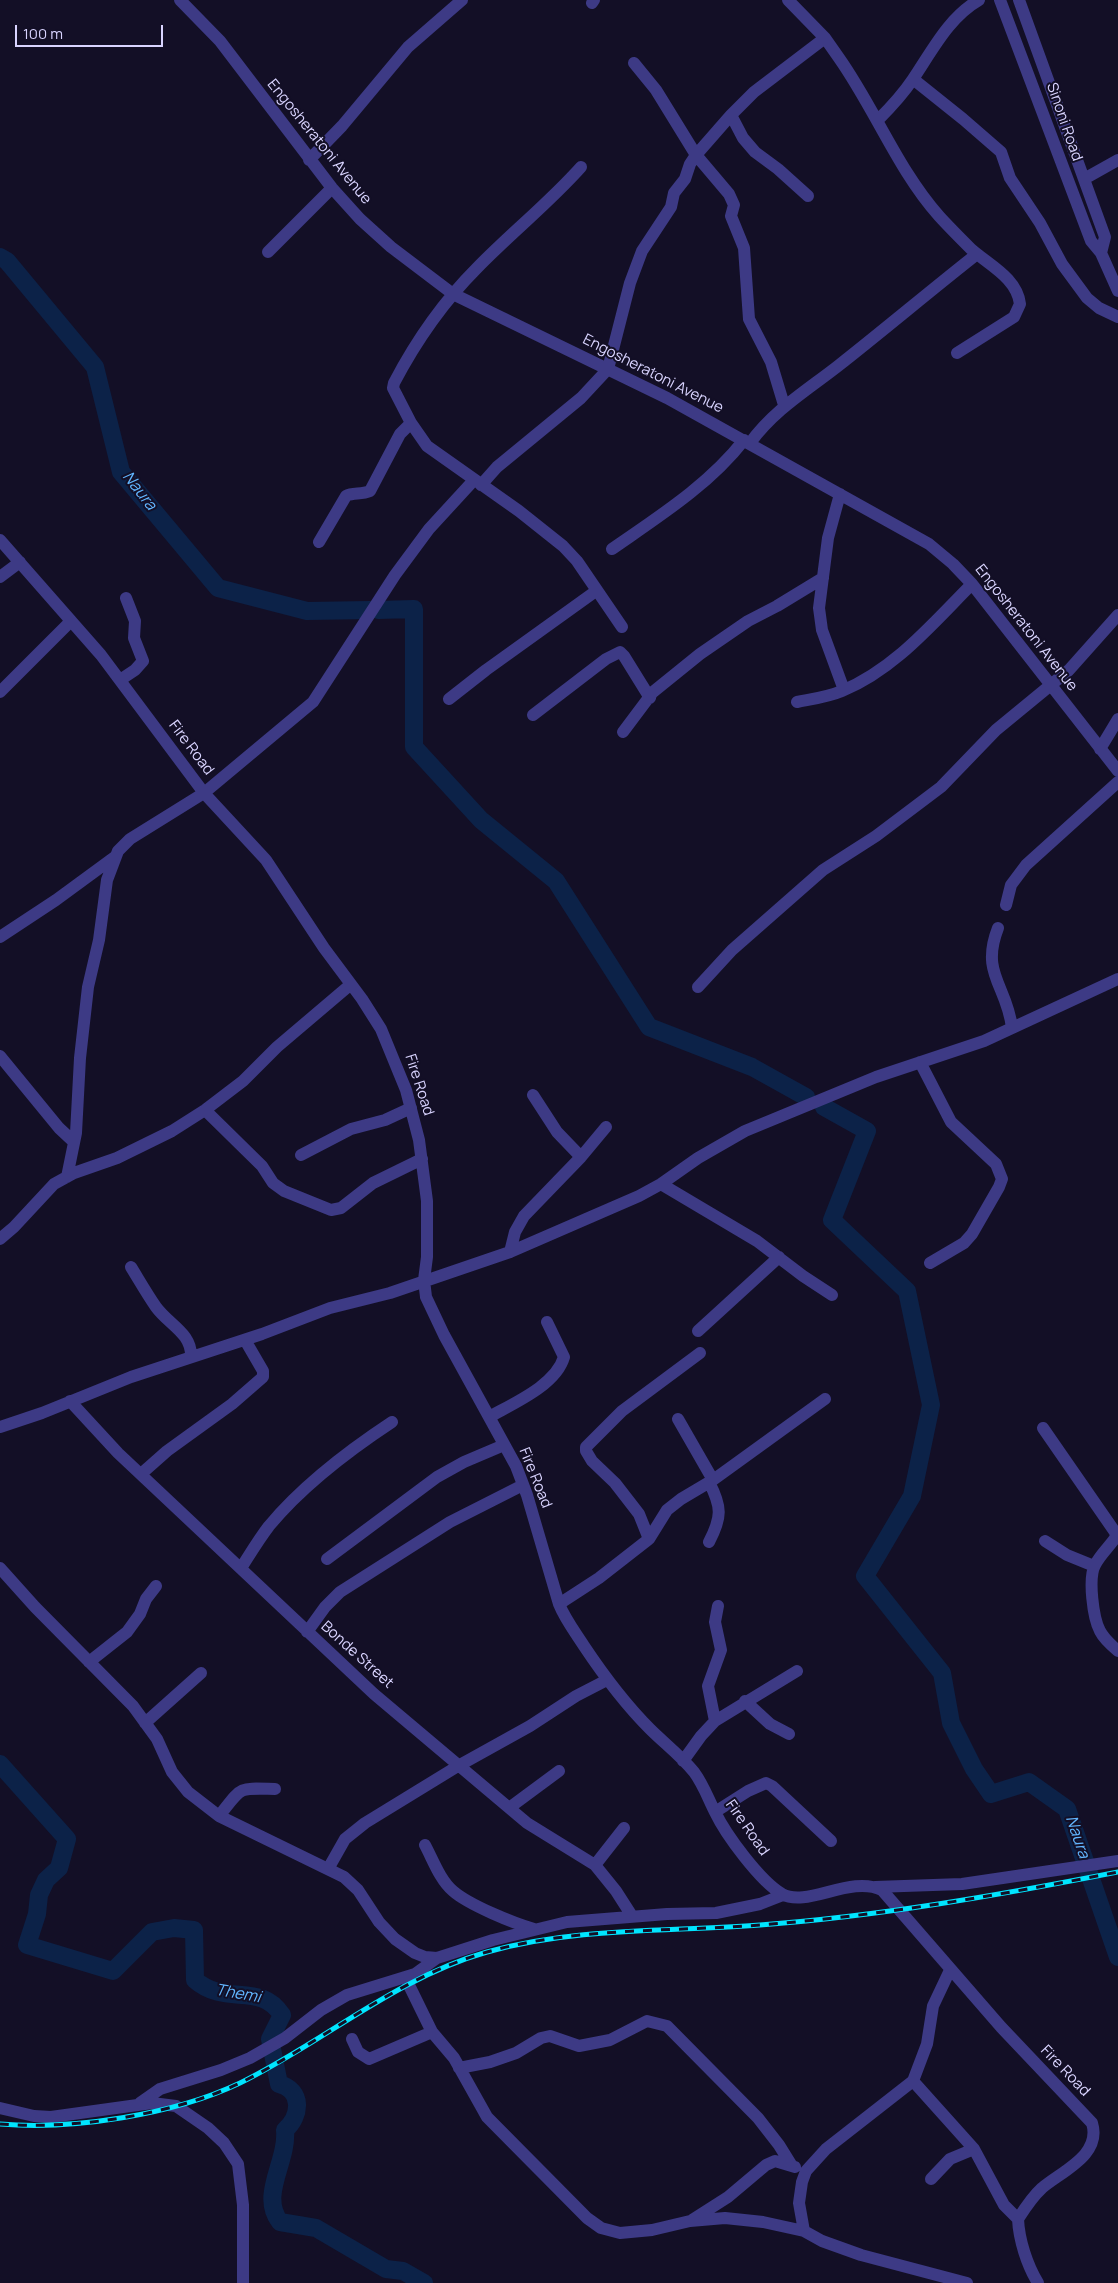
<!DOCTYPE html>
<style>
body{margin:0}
#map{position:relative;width:1118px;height:2283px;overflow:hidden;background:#130f26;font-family:Manrope,sans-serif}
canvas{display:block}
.scale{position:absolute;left:15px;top:25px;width:148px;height:22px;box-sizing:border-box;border:2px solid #d9d4ff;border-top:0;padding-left:6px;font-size:15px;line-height:18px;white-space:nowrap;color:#d9d4ff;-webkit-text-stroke:4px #130f26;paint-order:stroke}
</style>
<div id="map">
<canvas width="1118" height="2283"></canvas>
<div class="scale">100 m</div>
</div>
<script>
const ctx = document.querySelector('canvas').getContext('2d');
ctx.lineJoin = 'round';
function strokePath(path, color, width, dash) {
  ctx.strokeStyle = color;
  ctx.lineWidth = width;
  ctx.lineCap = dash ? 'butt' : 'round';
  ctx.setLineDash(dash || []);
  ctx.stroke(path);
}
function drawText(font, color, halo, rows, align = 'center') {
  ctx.font = font + ' Manrope,sans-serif';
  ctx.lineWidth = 4;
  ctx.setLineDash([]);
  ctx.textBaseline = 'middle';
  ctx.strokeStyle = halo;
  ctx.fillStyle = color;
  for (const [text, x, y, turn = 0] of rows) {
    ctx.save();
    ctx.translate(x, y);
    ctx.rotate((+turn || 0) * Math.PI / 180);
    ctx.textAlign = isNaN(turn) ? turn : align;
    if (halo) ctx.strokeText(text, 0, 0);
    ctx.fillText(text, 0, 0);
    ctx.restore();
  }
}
const river = new Path2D(`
 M0 257 7 261 95 367 121 472 218 588 307 611 370 610
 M378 610 414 609V747L481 820 556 881 649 1027 752 1067 806 1097
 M824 1107 867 1131 832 1220 907 1291 931 1405 912 1496 865 1576 942 1673 951 1723 974 1769 991 1794 1029 1782 1067 1809 1118 1957
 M0 1764 67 1839 59 1868 46 1880 39 1895 37 1914 27 1945 113 1971 152 1932 174 1928 194 1930 195 1980C226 2007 260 1981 282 2015L270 2039 279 2084C303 2090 301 2116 285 2130 288 2162 259 2195 280 2222L316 2228 386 2269 403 2271 424 2283`);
const minor = new Path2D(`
 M180 0 220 41 332 188 360 219 391 247 453 294 667 398 929 544 953 564 972 584 1118 771
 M788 0 825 38 839 58C875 109 898 170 939 216 949 227 960 238 971 249 989 265 1017 278 1020 304L1014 317 957 353
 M1000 0 1091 241 1101 253 1118 291
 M1019 0 1105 237 1101 253
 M592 3 594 0
 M634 63 656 90 696 155 729 194 734 205 731 216 744 248 749 319 771 362 784 405
 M913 79 963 119 1001 152 1010 178 1040 223 1062 264 1087 298 1099 308 1118 317
 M731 115 743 138 755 152 778 169 808 196
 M878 120C891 107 903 94 913 79 932 51 949 17 979 0
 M309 160 342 126 408 47 462 0
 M581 167C549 203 511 233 477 268 443 302 416 341 394 383L393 388 411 423 427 446 519 511 563 546 577 561 622 627
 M1084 179 1118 160
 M268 252 332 188
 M750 443C774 410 806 391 838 366 885 329 930 291 977 254
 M481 485 497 467 581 398 608 369 630 283 642 251 671 207 674 193 685 179 690 164 696 155 731 115 754 92 825 38
 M840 494 828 538 819 608 822 630 844 690
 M0 540 101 655 204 793 266 860 324 948 362 999 381 1029 406 1090 419 1140 427 1201V1257L424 1280 426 1297 444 1335 516 1466 527 1495 559 1604C565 1619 575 1632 584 1646 604 1676 625 1704 650 1729 664 1743 681 1756 694 1772 703 1784 708 1798 715 1812 726 1835 760 1881 782 1894 807 1908 850 1875 882 1890L1001 2027 1092 2123C1102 2155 1062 2171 1042 2188 1032 2197 1025 2208 1018 2219 1019 2240 1027 2265 1038 2283
 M319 542 346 496C353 492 361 495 370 491L400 434 411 423
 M612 549C658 517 709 485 744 440
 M0 577 20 562
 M120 680 135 670 143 661 134 638 135 621 126 598
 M0 692 71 621
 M449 699 486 670 596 591
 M797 702C812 699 828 697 842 691 895 669 933 623 972 584
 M533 715 606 659 620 652 624 656 650 698
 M623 732 653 692 700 654 748 621 777 606 823 578
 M1100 749 1118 719
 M1006 905 1011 885 1026 865 1118 782
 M998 928C980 974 1007 985 1012 1028
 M0 937 56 900 116 856
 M698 987 732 950 823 870 876 836 941 787 996 730 1069 670 1118 615
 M0 1056 59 1128 74 1142
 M920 1062 951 1122 996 1164 1002 1179 999 1187 972 1234 964 1243 930 1263
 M533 1095 557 1132 581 1157
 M205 1110 262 1166 273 1183 284 1191 331 1210 341 1208 373 1183 422 1159
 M301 1155 351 1129 385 1120 411 1108
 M67 1177 76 1133 80 1058 88 987 99 940 107 880 118 851 130 839 204 793 313 702 395 575 429 529 474 480
 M661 1184 757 1241 803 1276 832 1295
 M0 1239 14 1227 54 1184 74 1173 117 1158 172 1131 205 1110 243 1081 277 1047 350 985
 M510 1252 515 1232 524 1216 581 1157 606 1127
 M131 1267C139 1280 147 1294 156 1307 169 1325 192 1333 191 1357
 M698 1331 779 1257
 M70 1401 118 1453 374 1694 527 1823 595 1865 616 1891 632 1916
 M489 1417C514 1403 556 1385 564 1357L547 1322
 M678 1419 713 1480
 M0 1427 42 1413 131 1377 262 1334 330 1308 390 1293 510 1252 639 1196 661 1184 698 1158 745 1131 876 1077 984 1041 1118 979
 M1043 1428 1115 1532 1116 1537C1109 1547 1100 1555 1095 1565 1088 1578 1093 1618 1100 1631 1104 1639 1111 1645 1118 1651
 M141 1474 167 1451 232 1404 263 1377V1371L245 1340
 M649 1539 639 1514 615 1483 592 1461 586 1451V1447L622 1411 700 1353
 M1045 1541 1067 1555 1094 1566
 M709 1542C722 1517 722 1507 709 1482
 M327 1559 437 1477 464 1462 504 1445
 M0 1568 35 1607 133 1706 157 1739 172 1772 188 1792 219 1816 344 1877 358 1890 379 1922 395 1939 415 1953 425 1957 437 1958 493 1940 567 1922 667 1914 716 1913 760 1904 783 1895
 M241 1568C250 1554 259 1539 269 1526 303 1485 348 1451 392 1422
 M559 1604 599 1578 649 1539 667 1510 681 1499 713 1480 825 1399
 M307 1632 325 1607 340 1592 450 1522 523 1485
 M89 1662 127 1632 140 1614 146 1599 156 1586
 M745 1701 770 1724 789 1734
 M715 1721 708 1686 721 1650 715 1622 718 1606
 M145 1723 201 1673
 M683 1761 701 1736 715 1721 797 1671
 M509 1808 559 1771
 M715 1812 748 1791 766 1783 772 1786 831 1841
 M219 1816C243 1786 237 1788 275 1789
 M425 1845C433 1860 440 1880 453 1891 469 1905 513 1923 534 1929
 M595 1865 624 1828
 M328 1869 345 1839 365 1823 458 1766 530 1726 576 1696 607 1680
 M875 1887 962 1884 1118 1861
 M405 1977 432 2032 454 2058 487 2117 587 2218 601 2228 620 2233 652 2230 690 2221 725 2218 763 2222 804 2231 822 2241 861 2255 967 2283
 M352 2039 358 2052 369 2059 432 2032
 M459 2068 490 2062 516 2053 541 2038 550 2036 579 2046 610 2040 647 2021 667 2026 758 2118 779 2145 792 2166
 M913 2081 974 2149 1004 2205 1018 2219
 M140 2103 160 2089 221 2070 250 2058 285 2038 321 2010 347 1995 415 1974 437 1958
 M0 2108 34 2116 51 2117 152 2103 176 2106 208 2128 224 2143 238 2164 243 2205V2283
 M931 2179 950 2159 974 2149
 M692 2220 728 2197 766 2165 775 2161 795 2167
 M804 2231 799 2203 802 2182 806 2171 826 2149 913 2081 927 2044 933 2006 950 1970`);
const rail = new Path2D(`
 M0 2124C73 2130 173 2115 240 2083 324 2042 395 1978 487 1952 576 1927 668 1932 760 1925 880 1916 1000 1895 1118 1872`);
const streetNames = [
 ["Sinoni Road",1064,122,71],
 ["Engosheratoni Avenue",319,142,51],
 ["Engosheratoni Avenue",653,374,27],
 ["Engosheratoni Avenue",1026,628,52],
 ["Fire Road",191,748,53],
 ["Fire Road",419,1085,72],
 ["Fire Road",535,1478,68],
 ["Bonde Street",357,1655,42],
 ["Fire Road",747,1828,55],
 ["Fire Road",1065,2071,46]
];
const waterNames = [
 ["Naura",139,491,52],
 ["Naura",1077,1837,71],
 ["Themi",238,1994,10]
];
strokePath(river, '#0c2248', 18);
strokePath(minor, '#3d3a85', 12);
strokePath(rail, '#00e5ff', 5);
strokePath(rail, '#130f26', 3, [9]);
drawText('15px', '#d9d4ff', '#130f26', streetNames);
drawText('italic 16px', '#62b6ff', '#130f26', waterNames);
</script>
